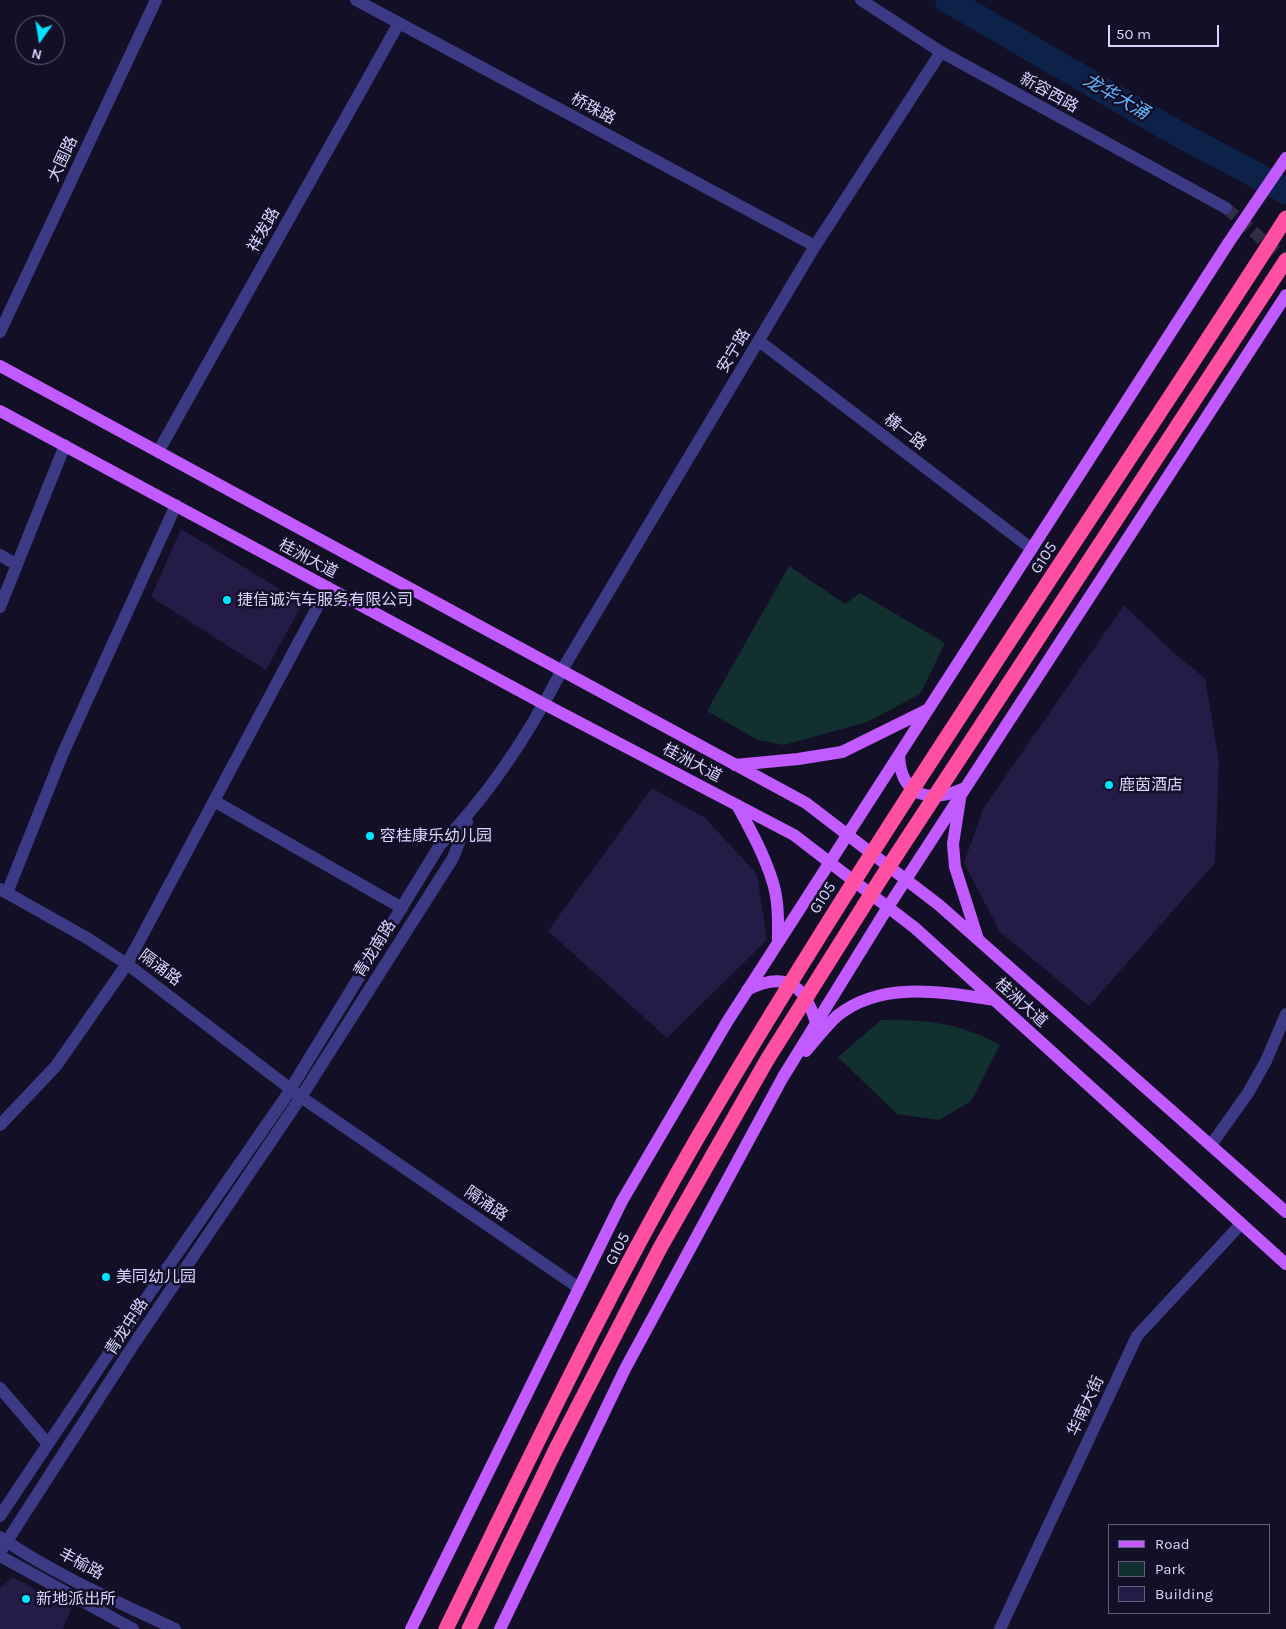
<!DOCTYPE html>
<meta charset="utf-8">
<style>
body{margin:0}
#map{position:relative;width:1286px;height:1629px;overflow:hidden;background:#130f26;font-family:Karla,sans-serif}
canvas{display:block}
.legend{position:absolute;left:1108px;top:1524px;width:162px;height:90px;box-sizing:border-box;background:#130f26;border:1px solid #625e7d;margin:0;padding:6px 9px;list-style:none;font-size:15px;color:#d9d4ff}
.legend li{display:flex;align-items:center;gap:10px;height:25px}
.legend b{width:25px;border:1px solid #625e7d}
.north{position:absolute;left:15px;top:15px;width:50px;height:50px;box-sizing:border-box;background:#130f26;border:1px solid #625e7d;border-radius:50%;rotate:193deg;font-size:14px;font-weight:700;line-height:20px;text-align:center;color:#d9d4ff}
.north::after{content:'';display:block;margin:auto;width:18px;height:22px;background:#00e5ff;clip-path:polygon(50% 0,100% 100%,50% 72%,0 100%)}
.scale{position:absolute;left:1108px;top:25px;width:111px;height:22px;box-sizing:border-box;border:2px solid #d9d4ff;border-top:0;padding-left:6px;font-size:15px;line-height:18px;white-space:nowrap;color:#d9d4ff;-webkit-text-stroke:4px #130f26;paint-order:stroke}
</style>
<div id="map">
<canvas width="1286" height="1629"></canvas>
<ul class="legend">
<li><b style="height:6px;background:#c25bff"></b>Road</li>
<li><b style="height:14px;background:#12302f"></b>Park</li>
<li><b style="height:14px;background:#241b47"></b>Building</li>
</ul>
<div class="north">N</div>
<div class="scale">50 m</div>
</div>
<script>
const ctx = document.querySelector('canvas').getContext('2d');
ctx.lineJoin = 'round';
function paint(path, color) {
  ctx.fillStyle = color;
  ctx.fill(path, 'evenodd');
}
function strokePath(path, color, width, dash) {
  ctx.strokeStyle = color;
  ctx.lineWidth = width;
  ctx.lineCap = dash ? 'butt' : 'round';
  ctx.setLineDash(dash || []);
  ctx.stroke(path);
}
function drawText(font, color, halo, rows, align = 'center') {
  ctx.font = font + ' Karla,"Noto Sans SC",sans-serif';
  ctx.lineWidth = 5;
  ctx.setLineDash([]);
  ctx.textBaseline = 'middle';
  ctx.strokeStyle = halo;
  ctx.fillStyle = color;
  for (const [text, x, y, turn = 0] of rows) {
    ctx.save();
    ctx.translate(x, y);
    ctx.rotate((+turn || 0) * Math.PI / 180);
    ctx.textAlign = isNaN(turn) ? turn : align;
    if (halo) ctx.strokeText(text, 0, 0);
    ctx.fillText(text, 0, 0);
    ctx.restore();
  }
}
const green = new Path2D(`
 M789 566 845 604 860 593 945 643 920 694 867 722 784 745 758 740 707 711Z
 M881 1020C927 1020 958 1022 1000 1045L971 1101 939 1120 897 1114 838 1057Z`);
const river = new Path2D(`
 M948 0 1175 132 1286 191`);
const building = new Path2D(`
 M181 529 303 603 266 670 151 597Z
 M1124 605 1176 655 1205 678 1219 761 1215 863 1089 1006 1000 932 964 863 983 809Z
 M652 788 705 818 757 874 767 940 667 1038 548 931Z
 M13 1577 71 1609 63 1629H0V1588Z`);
const minorTunnel = new Path2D(`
 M1226 208 1286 260`);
const minor = new Path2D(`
 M356 0 815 246
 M861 0 941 52 1226 208
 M0 332 156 0
 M759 341 1032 549
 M158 452 399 23
 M0 555 17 565
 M0 607 65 445
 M214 801 402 908
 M0 889 87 938 127 964 301 1097 579 1288
 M7 893 63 753 176 505
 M0 1125 56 1066 127 964 328 587
 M1211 1145 1248 1093 1266 1061 1286 1014
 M0 1388 48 1444
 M0 1516 125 1329 285 1098 440 845C489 795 530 732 562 670L815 246 941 52
 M0 1537C53 1574 116 1601 175 1629
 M0 1552 132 1347 301 1097 453 858 467 822
 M0 1556 133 1629
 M1000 1629 1137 1336 1241 1224`);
const major = new Path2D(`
 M0 366 806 803 939 905 1286 1212
 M0 411 544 704 794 835 915 928 1286 1264
 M899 757C902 798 931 803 965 788
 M735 765 798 759 842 752 927 710
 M960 799 953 844 955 867 978 939
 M737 805C750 829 764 854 772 880 779 900 778 921 778 942
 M747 990C785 970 805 985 816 1023
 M806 1051C816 1039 826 1026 837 1016 881 980 942 992 994 1000
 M411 1629 622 1201 727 1022 1229 242 1286 158
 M500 1629 625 1369 783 1077 888 907 1286 295`);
const highway = new Path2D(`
 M446 1629C532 1454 615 1276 715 1108 894 805 1096 515 1286 218
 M469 1629 556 1449 660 1248 767 1060 880 880 1286 260`);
const markers = [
 [227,600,5,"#00e5ff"],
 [1109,785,5,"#00e5ff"],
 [370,836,5,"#00e5ff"],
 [106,1277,5,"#00e5ff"],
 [26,1599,5,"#00e5ff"]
];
const streetNames = [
 ["新容西路",1049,93,29],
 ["桥珠路",593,109,28],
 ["大围路",63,159,-65],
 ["祥发路",264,230,-61],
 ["安宁路",734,351,-59],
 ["横一路",905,432,37],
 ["G105",1044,558,-57],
 ["桂洲大道",308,559,28],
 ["桂洲大道",692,763,28],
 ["G105",823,898,-57],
 ["青龙南路",375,949,-58],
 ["隔涌路",160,968,37],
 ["桂洲大道",1021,1003,42],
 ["隔涌路",486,1204,34],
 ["G105",618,1249,-62],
 ["青龙中路",127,1327,-57],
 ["华南大街",1086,1406,-65],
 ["丰榆路",81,1564,28]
];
const poiNames = [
 ["捷信诚汽车服务有限公司",237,600],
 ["鹿茵酒店",1119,785],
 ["容桂康乐幼儿园",380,836],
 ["美同幼儿园",116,1277],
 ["新地派出所",36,1599]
];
const waterNames = [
 ["龙华大涌",1116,97,30]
];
paint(green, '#12302f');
strokePath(river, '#0c2248', 26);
paint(building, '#241b47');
strokePath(minorTunnel, '#312d47', 12, [12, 6]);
strokePath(minor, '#3d3a85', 12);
strokePath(major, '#c25bff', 12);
strokePath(highway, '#ff4fa3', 15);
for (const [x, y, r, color] of markers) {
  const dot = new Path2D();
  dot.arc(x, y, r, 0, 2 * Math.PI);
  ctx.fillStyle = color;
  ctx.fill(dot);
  strokePath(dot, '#130f26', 2);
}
drawText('16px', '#d9d4ff', '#130f26', streetNames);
drawText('16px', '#d9d4ff', '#130f26', poiNames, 'left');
drawText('italic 18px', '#62b6ff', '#130f26', waterNames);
</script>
